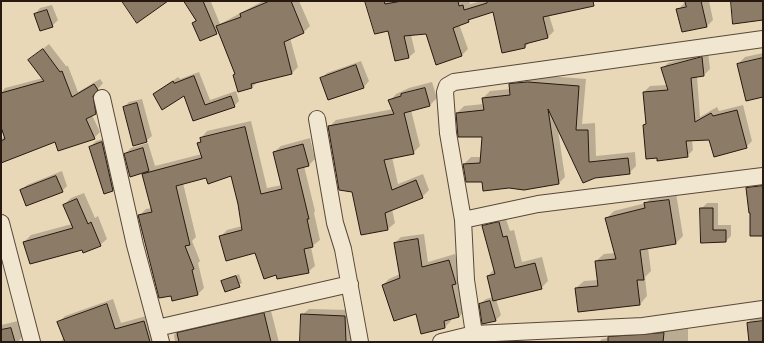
<!DOCTYPE html>
<style>
body{margin:0}
#map{position:relative;width:764px;height:343px;overflow:hidden;background:#e9d8b7;font-family:Alegreya,serif}
canvas{display:block}
.frame{position:absolute;inset:0;border:2px solid #271810;pointer-events:none}
</style>
<div id="map">
<canvas width="764" height="343"></canvas>
<div class="frame"></div>
</div>
<script>
const ctx = document.querySelector('canvas').getContext('2d');
ctx.lineJoin = 'round';
function paint(path, color) {
  ctx.fillStyle = color;
  ctx.fill(path, 'evenodd');
}
function strokePath(path, color, width, dash) {
  ctx.strokeStyle = color;
  ctx.lineWidth = width;
  ctx.lineCap = dash ? 'butt' : 'round';
  ctx.setLineDash(dash || []);
  ctx.stroke(path);
}
const shadow = new Path2D(`
 M189 1H212L211 2 220 24 263 1H299L310 26 304 32 290 38 298 67 292 73 258 82 252 87 239 91 235 74 219 31 216 33 193 23 196 20Z
 M366 1H469L470 4 482 1H595L590 6 549 15 554 31 548 37 531 41 525 47 494 11 472 18 468 22 459 24 468 49 462 55 427 33 411 35 415 52 409 57 396 60 389 30Z
 M686 1H709L713 20 707 26 682 31 678 10Z
 M52 5 58 20 52 26 35 14 40 8Z
 M49 44 66 66H68L78 92 100 79 103 83 98 89 101 107 92 115 100 132 94 138 56 141 1 154V139L5 136 1 124V93L5 88 43 78 29 60Z
 M708 52 710 69 704 75 697 76 700 117 717 107 719 111 743 105 752 141 746 147 710 139 692 140 693 150 687 156 644 125 647 122 644 92 650 86 667 85 662 69 668 63Z
 M763 53V96L738 64 745 57Z
 M361 61 369 81 364 87 322 78 327 73Z
 M199 72 210 100 236 91 239 101 234 106 194 120 184 95 154 94 178 77 180 79Z
 M535 75 586 79 582 124 595 123 596 156 635 152 636 166 629 173 594 177 558 130 565 177 559 183 467 181 464 164 471 157H481L483 136 457 113 464 106 484 104 483 98 490 91 511 89 510 84 517 78Z
 M432 82 437 98 430 105 411 110 420 146 413 153 392 157 398 184 423 174 429 190 422 197 392 209 395 223 388 229 361 234 353 191 329 127 336 120 393 109 390 101 396 94 409 88Z
 M142 99 152 136 146 141 124 107 129 102Z
 M251 121 267 188 282 185 274 152 281 146 310 138 315 159 309 165 304 166 315 211 314 213 320 240 311 247 315 266 308 272 277 274 255 252 220 237 227 230 242 226 232 175 207 177 183 183 196 237 192 241 200 261 198 263 204 288 197 295 139 216 146 209 152 208 143 174 145 171 125 154 131 148 148 143 155 166 202 154 199 143 202 140 201 138 207 131Z
 M108 138 118 185 113 190 90 147 96 141Z
 M62 171 67 186 62 191 21 190 27 185Z
 M763 180V235L751 212 747 188 753 182Z
 M84 193 95 218 98 216 107 239 100 245 82 249 24 242 31 235 72 224 64 205 71 198Z
 M676 193 683 236 676 243 648 248 651 271 645 277 647 296 640 304 579 311 576 288 584 281 598 280 596 261 604 254 615 253 606 219 614 211 646 203 653 196Z
 M707 203H718V225H731V236L726 241 702 242 701 209Z
 M505 216 510 231 514 230 522 262 542 257 548 281 541 288 496 299 501 315 496 320 483 323 480 304 486 299 493 297 488 276 494 269 483 226 490 219Z
 M424 234 428 262 455 254 461 277 458 281 465 310 459 317 451 319V321L445 327 421 332 417 313 383 285 389 279 400 274 395 243 401 237Z
 M239 274 242 283 226 290 222 281Z
 M113 299 121 323 150 315 156 338 152 342H60L64 338 59 322 65 316Z
 M270 307 279 342H175L174 335 181 328Z
 M309 309 351 310V342H301L302 315Z
 M763 315V342H750L748 323 754 316Z
 M18 321 22 337 18 342H1V325Z
 M688 329V342H599L602 339 608 338 616 330 651 331Z`);
const building = new Path2D(`
 M122 1H168L137 23Z
 M184 1H203L217 34 200 41 192 23 196 21Z
 M270 1H291L304 33 284 42 292 74 251 84 252 88 238 92 233 75 235 74 216 26 241 17 240 14Z
 M365 1H384L385 4 402 1H458L459 6 463 5 464 10 487 3V1H593L594 6 543 17 548 38 525 44V48L502 53 493 12 468 20 469 22 453 28 462 56 436 65 426 34 404 36 409 58 395 61 388 31 375 34Z
 M685 1H701L707 27 682 32 676 9 686 7Z
 M731 1H763V20L733 24Z
 M47 10 53 27 40 31 34 14Z
 M43 49 60 72 62 71 72 97 94 84 98 90 93 96 96 114 86 119 95 139 58 151 55 142 1 163V141L5 139 1 127V93L44 81 28 60Z
 M702 57 704 76 691 78 695 122 711 113 713 116 737 110 747 148 714 157 709 140 686 141 688 157 657 161V158L646 159 643 125 646 124 643 92 668 90 661 68Z
 M763 58V97L746 101 737 64Z
 M356 65 364 88 328 100 320 78Z
 M194 76 205 105 231 96 235 107 193 121 184 96 162 110 153 94 173 81 174 83Z
 M528 82 579 86 576 130H588L589 162 628 158 630 174 595 178 583 183 548 109 559 184 524 190 509 188 483 191 482 182H466L463 164 480 163 482 137H458L456 113 484 110 482 98 510 95 509 84Z
 M425 88 430 106 404 113 414 154 384 160 392 190 416 180 423 198 385 213 388 230 361 235 352 192 339 190 328 126 394 114 388 100 401 96V94Z
 M137 103 147 142 133 146 123 107Z
 M245 127 261 194 282 189 273 152 303 144 309 166 297 169 309 219H307L313 247 304 249 309 273 277 279 276 275 264 279 255 253 226 261 219 236 242 230 238 204 231 176 208 184 206 178 176 186 190 245 185 246 194 269 192 270 198 295 172 301 171 296 159 298 138 215 152 212 142 174 202 158 197 143 201 142 200 138Z
 M102 142 113 191 104 194 89 147Z
 M143 148 149 171 130 177 124 154Z
 M56 176 63 192 26 206 20 190Z
 M763 186V236H750V213H749L746 188Z
 M77 199 88 224 91 222 101 246 83 253 82 250 30 264 23 242 73 228 63 205Z
 M669 200 676 244 640 250 644 280H637L640 305 578 312 575 288 598 286 595 261 616 259 605 218 645 208 644 203Z
 M700 208H713V230H726V242L701 243Z
 M499 222 503 237 507 236 515 268 535 263 542 289 493 301 487 276 495 274 482 226Z
 M418 239 422 267 449 260 456 284 452 285 459 317 444 321 445 328 421 334 416 314 394 321 382 285 400 278 394 243Z
 M236 276 240 287 225 292 221 281Z
 M490 301 496 321 482 324 479 304Z
 M107 304 115 329 144 321 150 342H65L57 322Z
 M264 313 271 342H179L177 333Z
 M301 314 345 316 346 342H300Z
 M763 321V342H749L747 323Z
 M11 328 15 342H1V330Z
 M664 333 663 342H608V337Z`);
const minor = new Path2D(`
 M102 98 135 245 161 342
 M317 119 335 223 343 249 360 342
 M463 220 538 204 763 176
 M1 223 32 342
 M157 328 350 284
 M474 334 466 280 463 220 448 133 445 92 447 86 454 82 763 39
 M441 342 474 334 643 326 763 309`);
paint(shadow, '#0003');
paint(building, '#8c7c67');
strokePath(building, '#271810', 1);
strokePath(minor, '#58483a', 18);
strokePath(minor, '#f1e6d0', 16);
</script>
